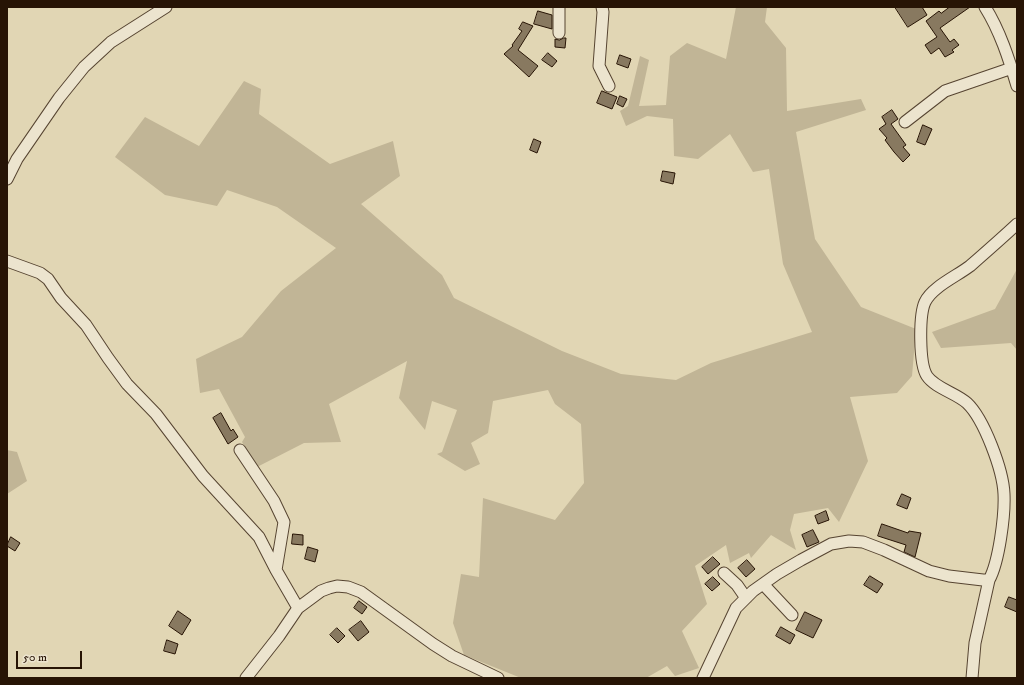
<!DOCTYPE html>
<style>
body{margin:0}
#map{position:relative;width:1024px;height:685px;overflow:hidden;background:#e1d6b4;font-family:"IM FELL DW Pica",serif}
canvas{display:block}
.frame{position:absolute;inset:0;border:8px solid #271405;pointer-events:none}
.scale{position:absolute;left:16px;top:651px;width:66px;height:18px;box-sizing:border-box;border:2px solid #271405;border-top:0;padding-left:5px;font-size:12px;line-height:14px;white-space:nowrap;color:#271405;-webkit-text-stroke:3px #ece4ce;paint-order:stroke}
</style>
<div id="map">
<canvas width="1024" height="685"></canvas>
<div class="frame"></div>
<div class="scale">50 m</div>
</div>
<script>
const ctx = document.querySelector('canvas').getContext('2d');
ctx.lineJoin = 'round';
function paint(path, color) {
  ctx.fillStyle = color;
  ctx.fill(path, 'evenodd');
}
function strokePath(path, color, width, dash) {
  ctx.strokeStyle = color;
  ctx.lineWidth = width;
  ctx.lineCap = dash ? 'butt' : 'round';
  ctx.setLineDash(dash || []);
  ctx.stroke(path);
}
const green = new Path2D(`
 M736 7H767L765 22 786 48 787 111 861 99 866 110 796 132 815 239 861 307 916 329 912 376 897 393 850 397 868 461 839 522 828 508 794 514 790 530 796 550 771 535 751 558 749 553 730 563 726 545 695 566 707 604 682 631 699 668 675 676 667 666 646 678H521L464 655 453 623 461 574 479 577 483 498 555 520 584 483 581 424 555 404 548 390 493 401 488 433 471 443 480 464 465 471 437 454 442 452 457 410 432 401 425 430 399 398 407 361 329 404 341 442 304 443 257 467 242 442 245 437 219 389 200 393 196 359 242 337 281 291 336 248 277 207 227 190 217 206 165 195 115 157 145 117 199 146 244 81 261 89 259 114 330 164 393 141 400 176 361 204 442 275 454 298 562 351 621 374 676 380 711 363 812 332 783 264 769 169 753 172 730 134 698 159 674 156 673 119 647 116 626 126 620 111 628 106 640 56 649 60 639 106 666 105 670 56 687 43 726 59Z
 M1017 269V350L1011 343 941 348 932 332 995 309Z
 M7 450 17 452 27 481 7 494Z`);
const building = new Path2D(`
 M895 7H922L927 15 908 27Z
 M950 7H970L940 28 950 42 954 39 959 45 952 50 954 52 945 57 939 48 931 54 925 45 937 37 926 21 939 11 941 13Z
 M538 11 552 15V29L534 24Z
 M523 22 533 26 518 50 538 66 529 77 504 54 513 46 512 45 522 31 519 29Z
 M564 38H566L565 48 555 47V39L559 40Z
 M548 53 557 61 552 67 542 60Z
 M620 55 631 59 628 68 617 64Z
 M602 91 617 97 612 109 597 103Z
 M620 96 627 99 623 107 617 104Z
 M892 110 898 119 891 124 906 145 903 147 910 155 903 162 894 152 885 140 887 138 879 129 886 124 882 117Z
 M923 125 932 129 925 145 917 142Z
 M534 139 541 142 537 153 530 150Z
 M663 171 675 173 673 184 661 181Z
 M221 413 231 431 233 429 238 437 228 444 213 418Z
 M902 494 911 498 907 509 897 505Z
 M826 511 829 520 818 524 815 516Z
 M882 524 908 533 909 531 921 533 915 557 904 552 906 545 878 536Z
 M813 530 819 542 807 547 802 535Z
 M293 534 303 535V545L292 544Z
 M11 537 20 543 15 551 7 546Z
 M308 547 318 550 315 562 305 559Z
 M713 557 720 564 708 574 702 567Z
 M747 560 755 569 746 577 738 568Z
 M870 576 883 584 877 593 864 585Z
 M713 577 720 584 712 591 705 584Z
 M1009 597 1017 600V612L1005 607Z
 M359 601 367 607 362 614 354 608Z
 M178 611 191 620 182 635 169 626Z
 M805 612 822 620 813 638 796 630Z
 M361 621 369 632 358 641 349 630Z
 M781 627 795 635 790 644 776 636Z
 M337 628 345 636 338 643 330 635Z
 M167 640 178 644 175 654 164 651Z`);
const minor = new Path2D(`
 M602 7 603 12 599 66 609 86
 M985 7C1000 31 1009 59 1017 86
 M559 33V7
 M905 122 945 91 1012 68
 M7 179 17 159 59 98 84 67 111 42 166 7
 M7 261 40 273 48 279 61 298 86 325 108 358 127 384 156 414 203 476 259 537 276 570 298 608
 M240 450 274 501 284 522 276 570
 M724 573 737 585 746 598
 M763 584 792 615
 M246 678 279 636 298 608 321 591 329 588 337 586 348 587 361 592 433 644 452 656 498 678
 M703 678 736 608 753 591 777 574 801 560 831 544 849 541 863 542 884 550 929 571 949 576 983 580H989C999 562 1005 515 1004 494 1003 470 984 419 967 403 956 393 935 388 927 376 919 364 919 315 925 302 932 287 957 276 970 266 986 252 1002 238 1017 224
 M972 678 975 643 989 580`);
paint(green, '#c1b596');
paint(building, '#887960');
strokePath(building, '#271405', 1);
strokePath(minor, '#564431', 13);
strokePath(minor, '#ece4ce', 11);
</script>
